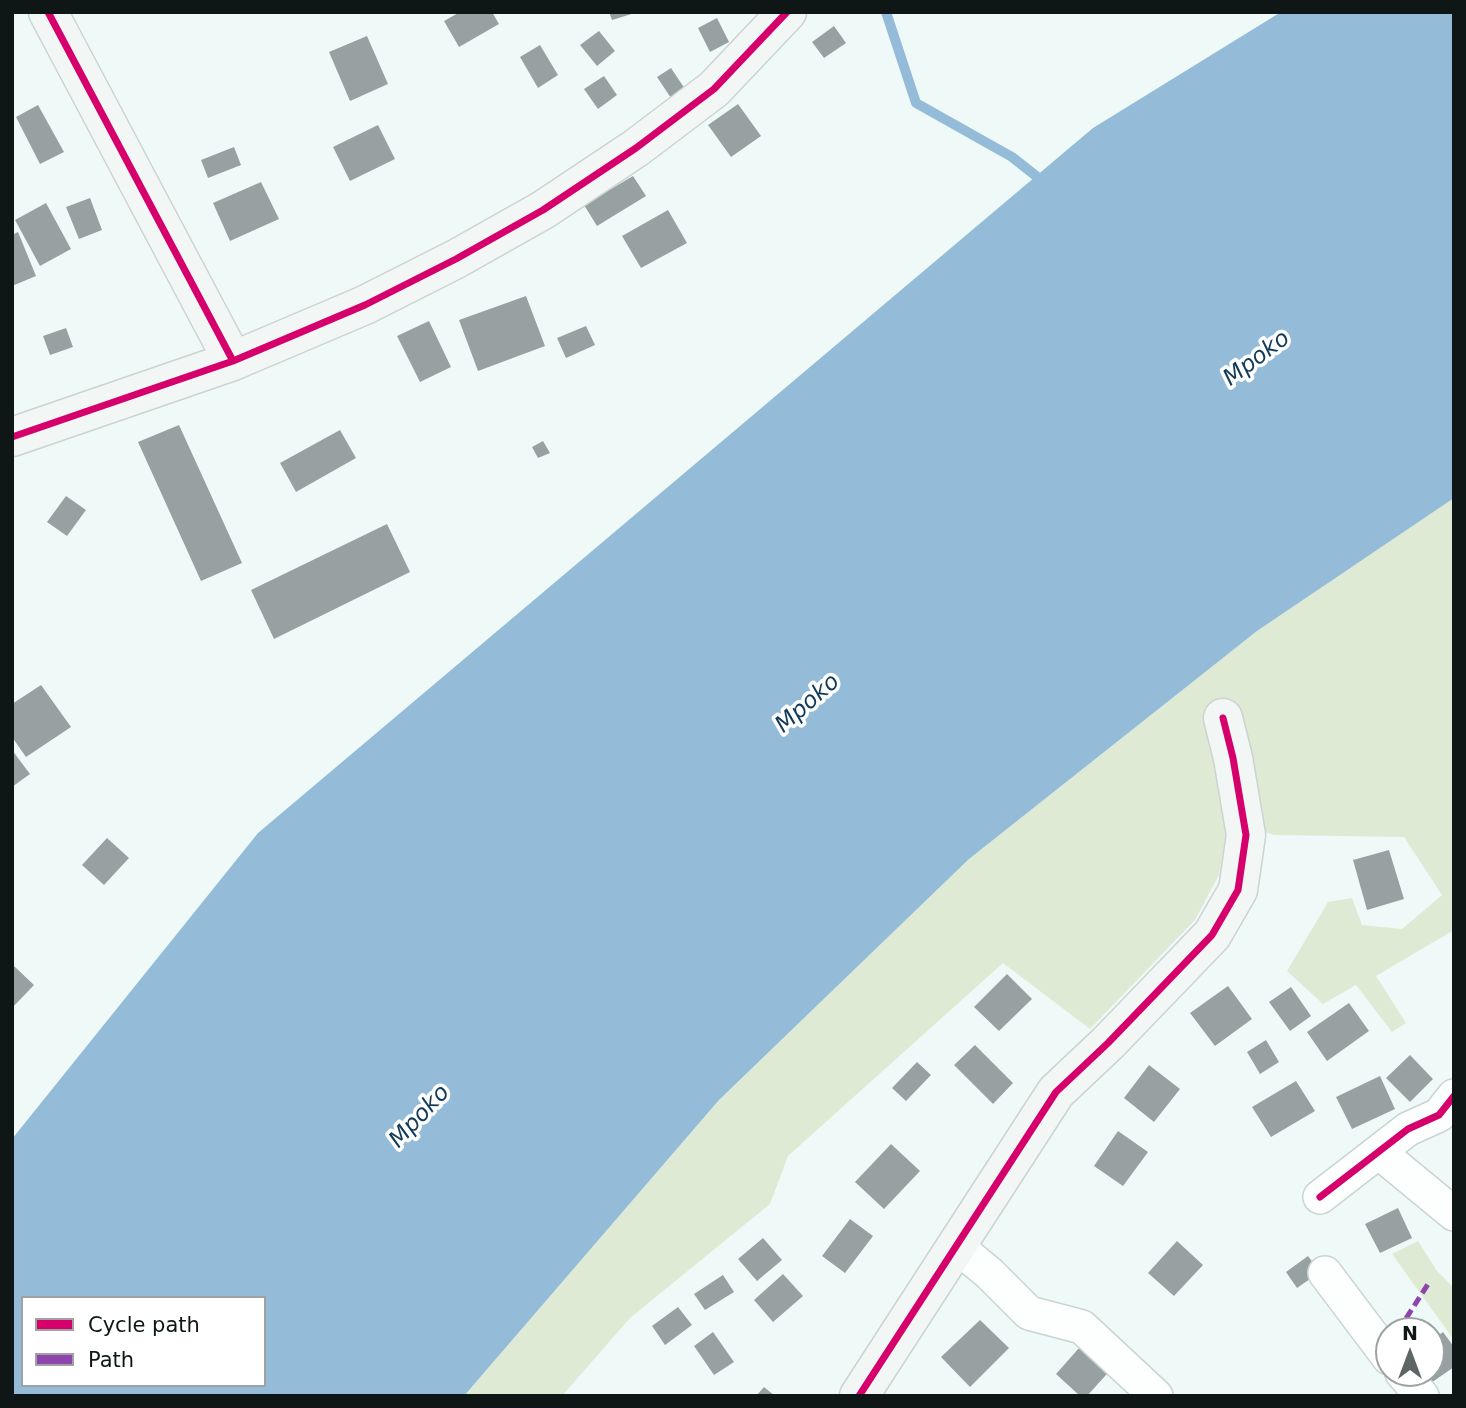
<!DOCTYPE html>
<style>
body{margin:0}
#map{position:relative;width:1466px;height:1408px;overflow:hidden;background:#effaf8;font-family:"DejaVu Sans",sans-serif}
canvas{display:block}
.frame{position:absolute;inset:0;border:14px solid #0e1716;pointer-events:none}
.legend{position:absolute;left:21px;top:1296px;width:245px;height:91px;box-sizing:border-box;background:#fff;border:2px solid #9fa2a2;margin:0;padding:9px 12px;list-style:none;font-size:21px;color:#0e1716}
.legend li{display:flex;align-items:center;gap:14px;height:35px}
.legend b{width:35px;border:2px solid #9fa2a2}
.north{position:absolute;left:1375px;top:1317px;width:70px;height:70px;box-sizing:border-box;background:#fff;border:2px solid #9fa2a2;border-radius:50%;rotate:0deg;font-size:19px;font-weight:700;line-height:28px;text-align:center;color:#0e1716}
.north::after{content:'';display:block;margin:auto;width:24px;height:32px;background:#5d6665;clip-path:polygon(50% 0,100% 100%,50% 72%,0 100%)}
</style>
<div id="map">
<canvas width="1466" height="1408"></canvas>
<div class="frame"></div>
<ul class="legend">
<li><b style="height:9px;background:#d6006c"></b>Cycle path</li>
<li><b style="height:9px;background:#8e44ad"></b>Path</li>
</ul>
<div class="north">N</div>
</div>
<script>
const ctx = document.querySelector('canvas').getContext('2d');
ctx.lineJoin = 'round';
function paint(path, color) {
  ctx.fillStyle = color;
  ctx.fill(path, 'evenodd');
}
function strokePath(path, color, width, dash) {
  ctx.strokeStyle = color;
  ctx.lineWidth = width;
  ctx.lineCap = dash ? 'butt' : 'round';
  ctx.setLineDash(dash || []);
  ctx.stroke(path);
}
function drawText(font, color, halo, rows, align = 'center') {
  ctx.font = font + ' "DejaVu Sans",sans-serif';
  ctx.lineWidth = 7;
  ctx.setLineDash([]);
  ctx.textBaseline = 'middle';
  ctx.strokeStyle = halo;
  ctx.fillStyle = color;
  for (const [text, x, y, turn = 0] of rows) {
    ctx.save();
    ctx.translate(x, y);
    ctx.rotate((+turn || 0) * Math.PI / 180);
    ctx.textAlign = isNaN(turn) ? turn : align;
    if (halo) ctx.strokeText(text, 0, 0);
    ctx.fillText(text, 0, 0);
    ctx.restore();
  }
}
const green = new Path2D(`
 M1454 498V930L1376 976 1406 1023 1392 1032 1356 985 1323 1004 1287 971 1328 902 1352 898 1362 925 1402 929 1442 895 1404 837 1274 835 1228 821 1219 875 1195 920 1090 1029 1003 963 788 1156 770 1204 630 1318 562 1396H464L719 1100 969 859 1257 631Z
 M1418 1241 1437 1271 1454 1288V1340L1392 1254Z`);
const water = new Path2D(`
 M1281 12H1454V498L1257 631 969 859 719 1100 464 1396H12V1139L258 833 1093 128ZM23 1298H264V1385H23Z`);
const stream = new Path2D(`
 M886 12 916 103 1012 157 1045 183`);
const building = new Path2D(`
 M460 12H492L499 24 459 47 444 21Z
 M609 12H635V13L612 20Z
 M717 18 729 42 710 52 698 28Z
 M834 26 846 43 824 58 812 42Z
 M599 31 615 51 597 66 580 45Z
 M367 36 388 84 350 101 329 52Z
 M540 45 558 75 538 88 520 57Z
 M671 68 685 89 671 98 657 77Z
 M604 76 617 95 598 109 584 89Z
 M738 104 761 136 731 157 708 125Z
 M38 105 64 152 40 164 16 117Z
 M378 125 395 159 350 181 333 147Z
 M234 147 241 165 208 178 201 160Z
 M633 176 646 196 597 226 584 205Z
 M261 182 279 219 230 241 213 203Z
 M90 198 102 230 79 239 66 207Z
 M46 203 71 249 40 266 15 220Z
 M668 210 687 243 641 268 622 236Z
 M18 232 36 276 12 286V235Z
 M526 296 545 346 478 371 459 320Z
 M429 321 451 367 420 382 397 336Z
 M586 326 595 345 566 358 557 338Z
 M66 328 73 347 50 355 43 336Z
 M179 425 242 563 201 581 138 442Z
 M340 430 356 458 296 492 280 463Z
 M543 441 550 453 538 458 532 447Z
 M66 496 86 510 67 536 47 522Z
 M387 524 410 572 274 639 251 590Z
 M41 685 71 727 26 757 12 737V704Z
 M12 750 30 774 12 787Z
 M107 838 129 858 104 885 82 865Z
 M1389 850 1404 899 1367 910 1353 860Z
 M14 966 34 985 12 1008V968Z
 M1007 974 1032 999 999 1031 974 1007Z
 M1228 986 1252 1019 1215 1046 1190 1013Z
 M1291 987 1311 1016 1290 1031 1269 1002Z
 M1349 1003 1369 1031 1327 1061 1307 1032Z
 M1266 1040 1279 1062 1260 1074 1247 1052Z
 M975 1045 1013 1083 993 1104 954 1065Z
 M1410 1055 1433 1079 1410 1102 1386 1078Z
 M917 1062 931 1075 906 1101 892 1088Z
 M1149 1065 1180 1089 1154 1122 1124 1098Z
 M1380 1076 1395 1109 1352 1129 1336 1097Z
 M1296 1081 1315 1111 1271 1137 1252 1107Z
 M1118 1131 1148 1152 1123 1186 1094 1166Z
 M891 1144 920 1171 884 1209 855 1182Z
 M1398 1208 1412 1238 1380 1253 1365 1224Z
 M850 1219 873 1236 845 1273 822 1256Z
 M763 1238 782 1260 757 1281 738 1259Z
 M1177 1241 1203 1265 1174 1296 1148 1273Z
 M1308 1256 1320 1272 1297 1288 1286 1272Z
 M783 1274 803 1296 773 1322 754 1300Z
 M723 1275 734 1292 705 1310 694 1294Z
 M678 1307 692 1325 665 1345 652 1326Z
 M980 1320 1009 1348 970 1387 941 1357Z
 M713 1332 734 1362 714 1375 694 1346Z
 M1443 1332 1454 1347V1367L1428 1385 1418 1373H1431V1341Z
 M1087 1339 1115 1365 1087 1396H1080L1056 1374Z
 M764 1387 775 1396H756Z`);
const street = new Path2D(`
 M1380 1153 1454 1214
 M1320 1197 1408 1129 1439 1115 1454 1096
 M955 1245 989 1273 1029 1313 1082 1327 1156 1396
 M1325 1273 1389 1358
 M1402 1373 1422 1396`);
const secondary = new Path2D(`
 M48 12 233 361
 M12 437 233 361 365 305 456 259 543 210 636 148 714 89 787 12
 M859 1396 1056 1092 1108 1043 1212 935 1238 890 1246 835 1233 758 1223 718`);
const quiet = new Path2D(`
 M1398 1331 1430 1281
 M1385 1353 1389 1345`);
const cycleway = new Path2D(`
 M48 12 233 361
 M12 437 233 361 365 305 456 259 543 210 636 148 714 89 787 12
 M1320 1197 1408 1129 1439 1115 1454 1096
 M859 1396 1056 1092 1108 1043 1212 935 1238 890 1246 835 1233 758 1223 718`);
const waterNames = [
 ["Mpoko",1257,359,-37],
 ["Mpoko",808,704,-41],
 ["Mpoko",420,1117,-47]
];
paint(green, '#deead4');
paint(water, '#94bcd8');
strokePath(stream, '#94bcd8', 10);
paint(building, '#98a1a2');
strokePath(street, '#cad4d2', 36);
strokePath(secondary, '#cad4d2', 41);
strokePath(street, '#fdfefe', 33);
strokePath(secondary, '#f2f6f4', 38);
strokePath(quiet, '#8e44ad', 5, [10, 5]);
strokePath(cycleway, '#d6006c', 7);
drawText('italic 23px', '#113b58', '#fff', waterNames);
</script>
